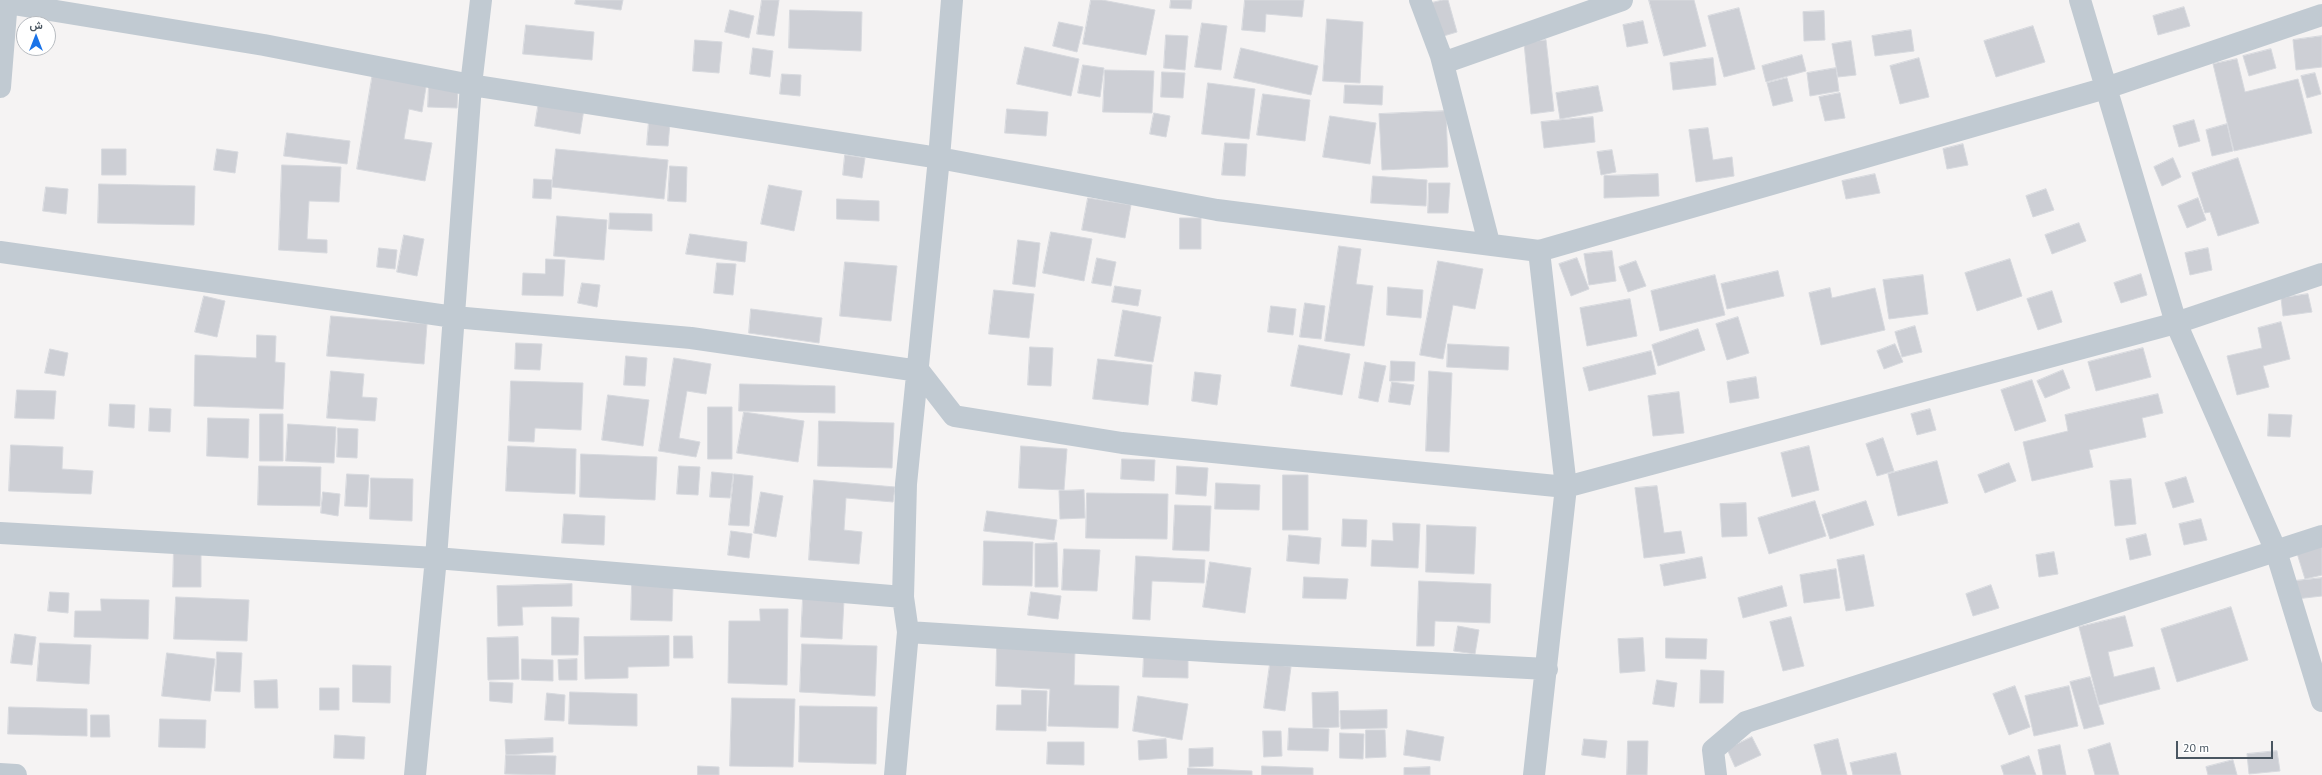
<!DOCTYPE html>
<meta charset="utf-8">
<style>
body{margin:0}
#map{position:relative;width:2322px;height:775px;overflow:hidden;background:#f5f3f3;font-family:"PT Sans",Vazirmatn,sans-serif}
canvas{display:block}
.north{position:absolute;left:16px;top:16px;width:40px;height:40px;box-sizing:border-box;background:#fff;border:1px solid #b7bbc0;border-radius:50%;rotate:0deg;font-size:11px;font-weight:700;line-height:16px;text-align:center;color:#4a5661}
.north::after{content:'';display:block;margin:auto;width:14px;height:18px;background:#1a73e8;clip-path:polygon(50% 0,100% 100%,50% 72%,0 100%)}
.scale{position:absolute;left:2176px;top:741px;width:97px;height:18px;box-sizing:border-box;border:2px solid #4a5661;border-top:0;padding-left:5px;font-size:12px;line-height:14px;white-space:nowrap;color:#4a5661;-webkit-text-stroke:3px #fff;paint-order:stroke}
</style>
<div id="map">
<canvas width="2322" height="775"></canvas>
<div class="north">ش</div>
<div class="scale">20 m</div>
</div>
<script>
const ctx = document.querySelector('canvas').getContext('2d');
ctx.lineJoin = 'round';
function paint(path, color) {
  ctx.fillStyle = color;
  ctx.fill(path, 'evenodd');
}
function strokePath(path, color, width, dash) {
  ctx.strokeStyle = color;
  ctx.lineWidth = width;
  ctx.lineCap = dash ? 'butt' : 'round';
  ctx.setLineDash(dash || []);
  ctx.stroke(path);
}
const building = new Path2D(`
 M576 0H623L621 10 575 4Z
 M762 0H779L774 36 757 34Z
 M1091 0H1102L1155 10 1146 55 1083 44Z
 M1171 0H1192L1191 9 1170 8Z
 M1245 0H1304L1302 17 1266 14 1265 32 1242 30Z
 M1443 0H1448L1457 32 1437 38 1427 4Z
 M1649 0H1694L1706 46 1664 56Z
 M2184 7 2190 26 2158 35 2153 16Z
 M1739 8 1755 69 1724 77 1708 16Z
 M730 10 754 16 749 38 725 32Z
 M790 10 862 12 861 51 789 48Z
 M1824 11 1825 40 1804 41 1803 12Z
 M1327 19 1363 22 1360 83 1323 81Z
 M1643 21 1648 43 1627 47 1623 25Z
 M1059 22 1083 27 1077 52 1053 46Z
 M1202 23 1227 26 1221 70 1195 67Z
 M526 25 594 32 592 60 523 54Z
 M2033 26 2045 62 1996 77 1984 41Z
 M1911 30 1914 51 1875 56 1872 36Z
 M1166 35 1188 36 1185 70 1164 68Z
 M2322 36V67L2296 70 2293 40Z
 M695 40 722 42 719 73 693 71Z
 M1546 40 1554 111 1531 114 1524 43Z
 M1851 41 1856 75 1838 77 1832 44Z
 M1025 47 1079 59 1071 96 1017 84Z
 M753 48 773 51 770 77 750 74Z
 M1241 48 1318 66 1311 95 1234 78Z
 M2271 49 2276 68 2249 76 2243 56Z
 M1802 55 1806 71 1766 82 1762 66Z
 M1713 58 1716 85 1673 90 1670 63Z
 M1919 58 1929 97 1900 104 1890 66Z
 M2237 59 2245 92 2298 79 2312 133 2234 151 2213 64Z
 M1083 65 1104 68 1100 97 1078 93Z
 M1836 68 1839 91 1810 96 1807 73Z
 M1105 70 1154 71 1152 113 1103 112Z
 M373 72 427 81 422 112 409 109 404 139 432 143 425 181 357 169Z
 M1162 72 1185 73 1183 98 1161 97Z
 M2315 73 2321 94 2307 98 2301 76Z
 M782 74 801 75 800 96 780 94Z
 M1787 78 1793 101 1773 106 1767 83Z
 M1208 83 1255 89 1249 139 1202 134Z
 M429 84 458 85 457 108 428 107Z
 M1345 85 1383 86 1382 105 1344 103Z
 M1598 86 1603 111 1560 119 1556 93Z
 M1840 93 1845 118 1825 121 1819 97Z
 M1263 94 1310 100 1305 141 1257 135Z
 M539 101 584 109 580 134 535 126Z
 M1007 109 1048 112 1046 136 1005 133Z
 M1446 111 1448 167 1382 170 1379 114Z
 M1154 113 1170 116 1166 137 1150 134Z
 M1330 116 1376 123 1370 164 1323 157Z
 M1593 117 1595 142 1544 148 1541 122Z
 M2194 120 2200 141 2179 147 2173 126Z
 M649 121 670 123 668 146 647 145Z
 M2227 124 2233 151 2212 156 2206 130Z
 M1708 128 1713 160 1732 157 1734 176 1696 182 1689 130Z
 M287 133 350 141 347 164 284 156Z
 M1225 143 1247 144 1245 176 1222 175Z
 M1963 144 1968 165 1947 169 1943 149Z
 M102 149H126V175H102Z
 M217 149 238 152 235 173 214 170Z
 M556 149 668 160 664 199 552 187Z
 M1612 150 1616 172 1601 175 1597 152Z
 M845 155 865 158 862 178 843 175Z
 M2173 158 2181 177 2162 186 2154 167Z
 M2238 158 2259 223 2218 236 2210 212 2205 213 2192 173Z
 M282 165 341 167 339 202 309 201 307 239 327 240V253L279 250Z
 M670 166 687 167 686 202 668 201Z
 M1658 174 1659 196 1604 198V176Z
 M1875 174 1880 193 1846 199 1842 181Z
 M1373 176 1427 180 1426 206 1371 203Z
 M534 179 552 180 551 199 533 198Z
 M1429 183H1450L1448 213H1428Z
 M99 184 195 186 194 225 98 223Z
 M769 185 802 191 794 231 761 224Z
 M46 187 68 189 66 214 43 211Z
 M2046 189 2054 210 2033 217 2026 196Z
 M1088 198 1131 205 1125 238 1082 230Z
 M2198 198 2206 220 2187 228 2178 206Z
 M837 199 879 201V221L837 219Z
 M610 213 652 214V231L609 229Z
 M557 216 607 220 604 260 554 256Z
 M1180 218H1201V249H1180Z
 M2079 223 2086 241 2052 254 2045 235Z
 M1051 232 1092 239 1084 281 1043 273Z
 M690 234 747 242 745 262 686 254Z
 M404 235 424 239 417 276 397 272Z
 M1018 240 1040 243 1035 287 1013 284Z
 M1339 246 1361 249 1356 284 1373 286 1364 346 1325 341Z
 M379 248 397 250 395 269 377 267Z
 M2208 248 2212 270 2190 275 2185 253Z
 M1612 251 1616 281 1589 285 1584 254Z
 M1097 258 1116 262 1111 286 1092 283Z
 M1577 258 1589 289 1571 296 1559 264Z
 M546 259 565 260 563 296 522 295 523 273 545 274Z
 M2010 259 2022 296 1977 311 1965 273Z
 M1438 261 1483 269 1475 309 1453 305 1443 359 1420 355Z
 M1636 261 1646 286 1628 292 1619 267Z
 M845 262 897 266 891 321 840 316Z
 M717 263 736 264 733 295 714 293Z
 M1778 271 1784 296 1727 309 1721 284Z
 M2141 274 2147 295 2121 303 2114 283Z
 M1715 275 1725 315 1660 331 1651 291Z
 M1923 275 1928 314 1889 319 1883 280Z
 M582 283 600 285 597 307 578 303Z
 M1115 286 1141 290 1138 306 1112 302Z
 M1388 287 1423 290 1421 318 1387 315Z
 M1830 288 1832 298 1875 288 1885 330 1821 345 1809 293Z
 M994 290 1034 294 1029 338 989 334Z
 M2052 291 2062 322 2038 330 2027 299Z
 M2308 294 2312 312 2283 316 2281 298Z
 M204 296 225 301 217 337 195 332Z
 M1630 299 1637 336 1587 346 1580 308Z
 M1305 303 1325 306 1321 339 1300 337Z
 M1271 306 1296 309 1293 335 1268 332Z
 M751 309 822 318 819 343 749 333Z
 M1123 310 1161 317 1153 362 1115 356Z
 M331 316 427 324 424 364 327 356Z
 M1738 317 1749 353 1727 360 1716 324Z
 M2281 322 2290 359 2263 366 2269 387 2237 395 2227 356 2262 348 2258 328Z
 M1915 326 1922 352 1902 357 1895 332Z
 M1698 329 1705 350 1658 366 1652 345Z
 M257 335 276 336 275 362 285 363 283 409 194 406 195 355 256 358Z
 M516 343 542 344 540 370 515 369Z
 M1448 344 1509 347 1508 370 1447 367Z
 M1895 344 1903 362 1884 369 1877 351Z
 M1299 345 1350 354 1342 395 1291 386Z
 M1030 347 1053 348 1051 386 1028 385Z
 M2143 348 2151 377 2096 391 2088 362Z
 M50 349 68 353 64 376 45 373Z
 M1651 351 1656 374 1589 391 1583 368Z
 M626 356 647 358 645 386 624 385Z
 M674 358 711 364 706 394 687 391 679 438 700 442 696 457 659 451Z
 M1098 359 1152 365 1148 405 1093 399Z
 M1391 361 1415 362 1414 381H1390Z
 M1365 362 1386 366 1378 402 1359 398Z
 M2063 370 2070 388 2045 398 2037 381Z
 M331 371 364 374 362 397 377 398 375 421 327 418Z
 M1429 371 1452 373 1449 452 1426 451Z
 M1195 372 1221 375 1217 405 1192 401Z
 M1756 377 1759 398 1730 403 1727 382Z
 M2032 380 2046 421 2015 431 2001 390Z
 M511 381 583 383 581 430 535 428 534 442 509 441Z
 M1392 382 1414 385 1410 405 1389 402Z
 M740 384 835 386V413L739 411Z
 M17 390 56 391 54 419 15 418Z
 M1679 392 1684 433 1653 436 1648 396Z
 M2158 394 2163 413 2142 418 2146 437 2089 450 2093 467 2032 481 2023 442 2068 431 2065 415Z
 M608 395 649 400 643 446 602 440Z
 M110 404 135 405 134 428 109 426Z
 M708 407H732V459H708Z
 M150 408 171 409 170 432 149 431Z
 M1930 409 1936 430 1917 435 1911 414Z
 M744 412 804 421 798 462 737 453Z
 M260 414H283V461H260Z
 M2269 414 2292 415 2290 437 2268 436Z
 M208 418 249 419 248 458 207 456Z
 M819 421 894 423 892 468 818 466Z
 M288 424 336 427 334 463 286 461Z
 M338 428 358 429 357 458 337 457Z
 M1883 438 1894 471 1877 476 1866 444Z
 M11 445 63 447 62 469 93 471 91 494 9 491Z
 M508 446 576 449 575 494 506 491Z
 M1021 446 1067 449 1064 490 1019 488Z
 M1809 446 1819 490 1792 497 1781 453Z
 M581 454 657 457 655 500 580 497Z
 M1122 459 1155 460 1154 481 1121 479Z
 M1937 461 1948 503 1898 516 1888 474Z
 M2009 463 2016 481 1985 493 1978 475Z
 M259 466 321 467 320 506 258 505Z
 M679 466 700 467 698 495 677 494Z
 M1177 466 1208 468 1206 496 1176 494Z
 M712 472 733 474 730 498 710 497Z
 M347 474 369 475 367 507 345 506Z
 M734 474 753 476 749 526 729 525Z
 M1283 475H1308V530H1283Z
 M2186 477 2194 502 2173 508 2165 483Z
 M371 478 413 479 412 521 370 519Z
 M2131 479 2136 524 2115 526 2110 481Z
 M814 480 895 487 893 502 846 498 844 530 862 532 859 564 809 560Z
 M1216 483 1260 485 1259 510 1215 509Z
 M1657 486 1664 533 1681 531 1685 553 1644 558 1635 488Z
 M1084 490 1085 518 1060 519 1059 491Z
 M323 492 340 494 338 516 321 513Z
 M761 492 783 496 776 537 754 533Z
 M1087 493 1168 494 1167 539 1086 538Z
 M1815 501 1826 536 1769 554 1758 518Z
 M1866 501 1874 525 1830 539 1822 515Z
 M1746 503 1747 536 1722 537 1720 504Z
 M1175 505 1211 506 1209 551 1173 550Z
 M987 511 1057 520 1054 540 984 531Z
 M564 514 605 516 604 545 562 543Z
 M1343 519 1367 520 1366 547 1342 546Z
 M2201 519 2207 540 2184 545 2179 524Z
 M1393 523 1420 524 1418 568 1371 566 1372 540 1393 541Z
 M1427 525 1476 527 1474 574 1426 572Z
 M731 531 752 534 749 558 728 555Z
 M2146 534 2151 555 2130 560 2126 539Z
 M1289 535 1321 538 1319 564 1287 561Z
 M984 541 1033 542 1032 586 983 585Z
 M2322 542V575L2305 579 2296 550Z
 M1057 543 1058 587H1035V544Z
 M174 547H201V587H173Z
 M1064 549 1100 550 1097 591 1062 590Z
 M2054 552 2058 574 2039 577 2036 555Z
 M1864 555 1874 606 1846 611 1837 560Z
 M1136 556 1205 560 1204 583 1152 581 1150 620 1133 619Z
 M1702 557 1706 578 1664 586 1660 565Z
 M1210 562 1251 568 1245 613 1203 607Z
 M1836 569 1840 598 1804 603 1800 575Z
 M1304 577 1348 579 1346 599 1303 598Z
 M2322 578V596L2296 599 2294 581Z
 M1419 581 1491 584 1490 623 1435 621 1434 646H1417Z
 M572 584V606L522 607 523 625 498 626 497 586Z
 M632 585 673 586 672 621 631 620Z
 M1991 585 1999 608 1973 616 1966 594Z
 M1782 586 1787 606 1743 618 1738 598Z
 M50 592 69 593 68 613 48 611Z
 M1031 592 1061 596 1058 619 1028 615Z
 M176 597 249 600 247 641 174 639Z
 M803 598 844 600 842 639 801 637Z
 M101 599 149 600 148 639 74 637 75 611H101Z
 M2231 607 2248 660 2177 682 2161 629Z
 M760 609H788L787 685 728 683 729 621H760Z
 M2125 616 2133 646 2108 652 2114 677 2154 667 2160 689 2099 705 2079 627Z
 M552 617 579 618 578 655H552Z
 M1791 617 1804 666 1783 671 1770 622Z
 M1458 626 1479 630 1475 654 1454 651Z
 M15 634 36 637 32 665 11 663Z
 M669 636V666L628 667V678L585 679 584 637Z
 M674 636H692L693 658H674Z
 M518 637 519 679 488 680 487 638Z
 M1643 638 1645 671 1620 673 1618 639Z
 M1666 638 1707 639 1706 659 1666 658Z
 M40 643 91 645 89 684 37 681Z
 M802 644 877 646 875 696 800 692Z
 M997 647 1075 650 1074 685 1119 686 1118 728 1048 726 1050 689 996 686Z
 M217 652 242 653 240 692 215 691Z
 M167 653 215 659 210 701 162 696Z
 M1144 654 1188 656V678L1143 677Z
 M522 659 553 660V681L522 680Z
 M577 659V680H559L558 660Z
 M1270 664 1291 667 1285 711 1264 708Z
 M353 665 391 666 390 703 353 702Z
 M1701 670 1724 671 1723 703H1700Z
 M2090 677 2104 724 2084 729 2070 682Z
 M277 680 278 708H255L254 681Z
 M1657 680 1677 683 1674 707 1653 704Z
 M490 682 513 683 512 703 490 701Z
 M2015 686 2030 727 2009 735 1993 694Z
 M2069 686 2078 726 2034 736 2025 696Z
 M320 688H339V710H320Z
 M1022 690 1047 691 1046 731 996 730 997 705H1021Z
 M570 692 637 694V726L569 724Z
 M1338 692 1339 727 1313 728 1312 693Z
 M547 693 565 695 564 721 545 720Z
 M1138 696 1188 704 1182 740 1133 731Z
 M732 698 795 699 793 767 730 766Z
 M800 706 877 707 876 764 799 762Z
 M9 707 87 709V736L8 734Z
 M1387 710V728L1341 729 1340 711Z
 M91 715H109L110 737H91Z
 M160 719 206 720 205 748 159 747Z
 M1289 728 1329 729 1328 751 1288 750Z
 M1366 730H1385L1386 757 1366 758Z
 M1407 730 1444 737 1440 761 1404 755Z
 M1263 731H1281L1282 756 1264 757Z
 M1340 733 1364 734 1363 759 1340 758Z
 M335 735 365 737 364 759 334 758Z
 M1752 737 1761 755 1735 767 1727 749Z
 M553 738V752L506 755 505 740Z
 M1166 739 1167 758 1139 760 1138 741Z
 M1584 739 1607 741 1605 758 1582 755Z
 M1838 739 1847 775H1822L1814 745Z
 M1628 741H1648L1647 775H1627Z
 M1048 742H1084V765L1047 764Z
 M2110 743 2119 775H2095L2088 750Z
 M2060 745 2066 775H2043L2038 750Z
 M1213 748V766L1189 767V749Z
 M2277 751 2280 771 2249 774 2247 754Z
 M1896 753 1901 775H1853L1850 763Z
 M506 755 556 756 555 775 505 774Z
 M2029 756 2036 775H2004L2001 766Z
 M2233 760 2237 775H2208L2206 767Z
 M698 766 719 767V775H698Z
 M1262 766 1313 768V775H1262Z
 M1430 767V775H1404V768Z
 M1188 768 1252 771V775H1188Z`);
const street = new Path2D(`
 M1420 0 1441 56 1489 243
 M2080 0 2176 323 2276 551 2322 701
 M7 3 264 45 471 85 939 158 1217 210 1539 251 2106 88 2322 15
 M1443 63 1622 0
 M0 87 7 0
 M0 252 454 317 691 338 919 371 954 416 1122 443 1566 487 2176 323 2322 274
 M0 533 436 558 903 597
 M908 632 1221 652 1547 669
 M0 774 16 775
 M415 775 436 558 471 85 481 0
 M895 775 908 632 903 597 906 484 939 158 952 0
 M1534 775 1566 487 1539 251
 M1716 775 1713 750 1746 722 2322 536`);
paint(building, '#cdcfd5');
strokePath(building, '#d7d9de', 1);
strokePath(street, '#c1cad2', 22);
</script>
